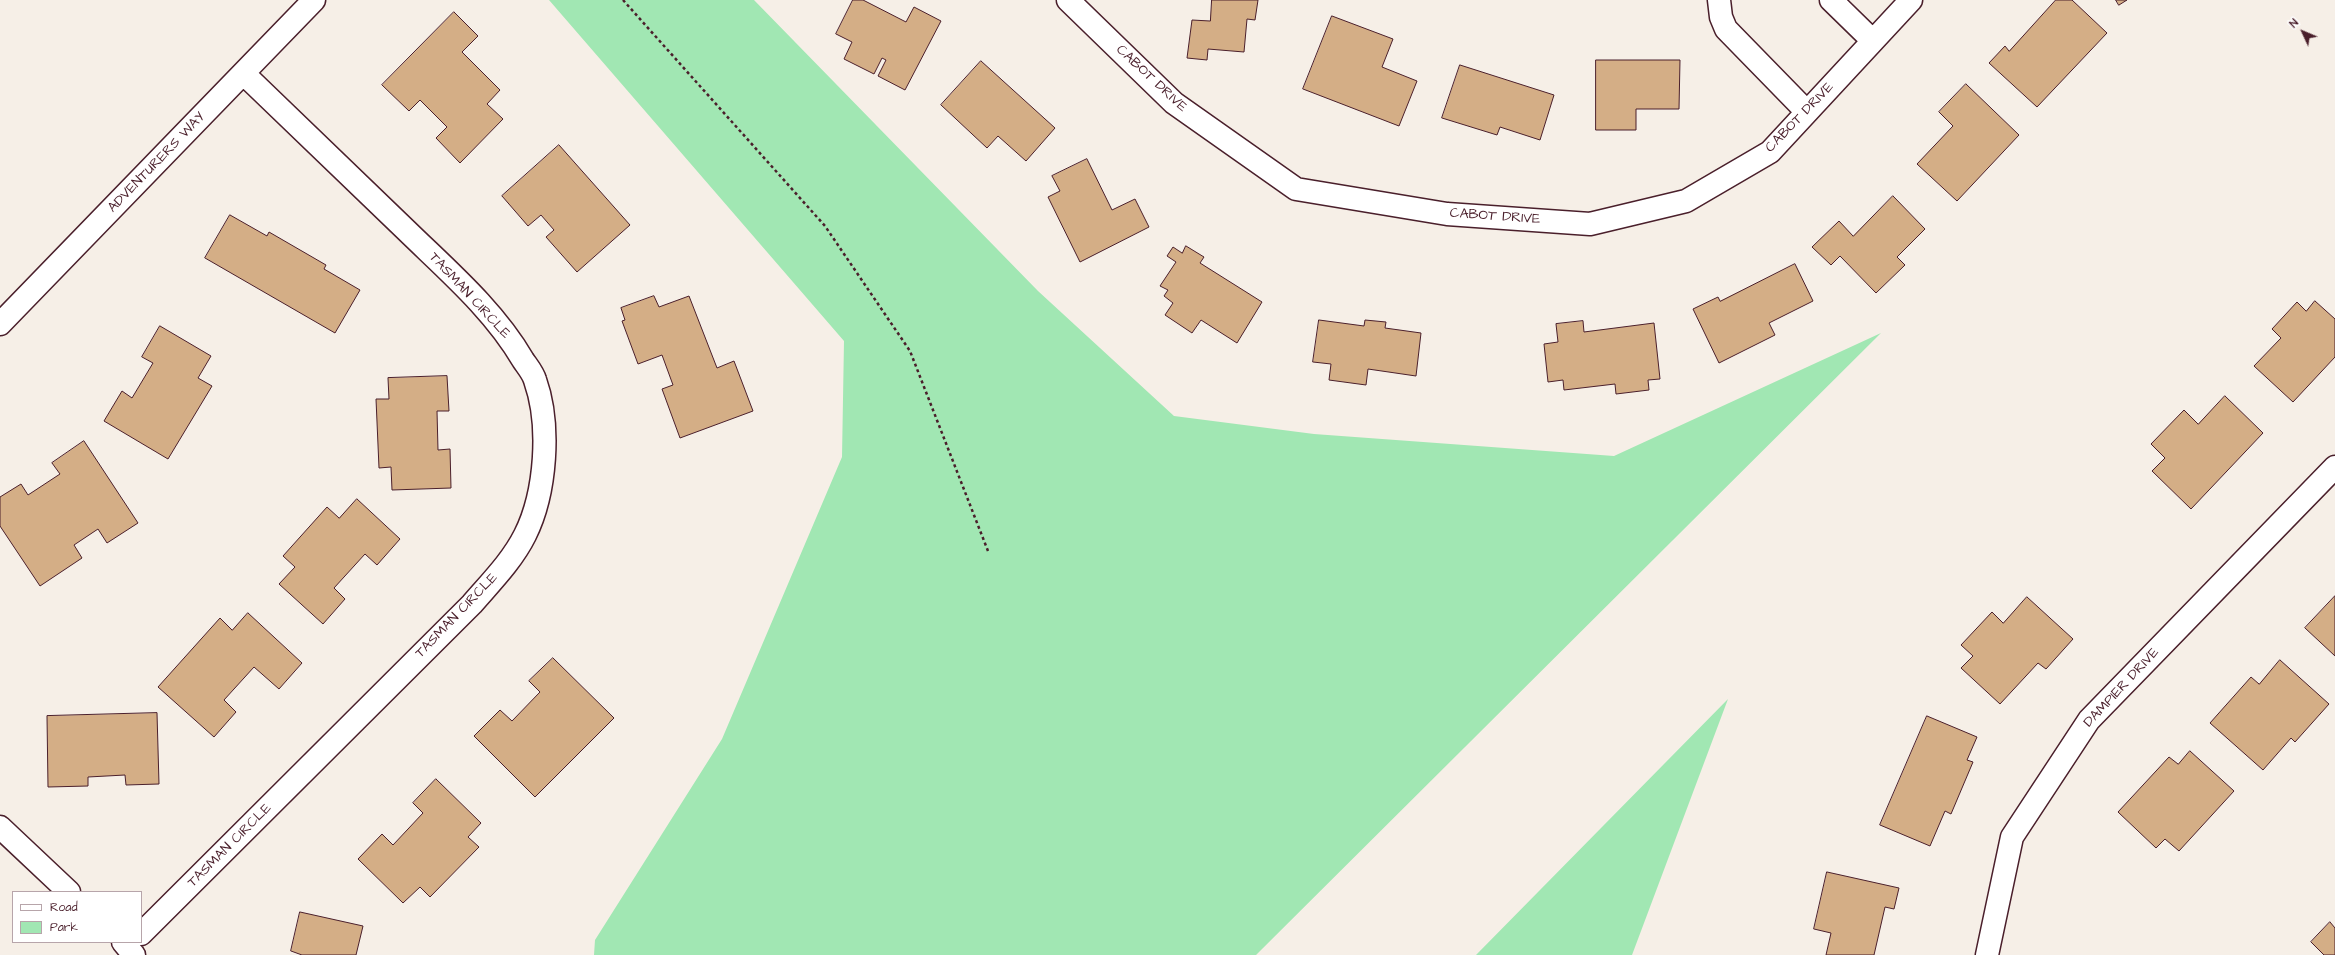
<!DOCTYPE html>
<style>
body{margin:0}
#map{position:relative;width:2335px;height:955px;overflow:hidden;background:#f6efe7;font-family:"Architects Daughter",sans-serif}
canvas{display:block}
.legend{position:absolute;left:12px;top:891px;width:130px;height:52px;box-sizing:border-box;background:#fff;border:1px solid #b7a5aa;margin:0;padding:5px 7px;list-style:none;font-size:12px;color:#4a1f2b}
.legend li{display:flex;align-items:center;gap:8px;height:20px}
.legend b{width:20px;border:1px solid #b7a5aa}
.north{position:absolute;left:2283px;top:12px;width:40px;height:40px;-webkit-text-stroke:3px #fff;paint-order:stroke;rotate:314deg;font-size:11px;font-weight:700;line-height:16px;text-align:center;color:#4a1f2b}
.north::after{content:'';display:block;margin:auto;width:14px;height:18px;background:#4a1f2b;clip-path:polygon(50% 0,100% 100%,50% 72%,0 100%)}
</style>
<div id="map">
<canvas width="2335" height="955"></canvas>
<ul class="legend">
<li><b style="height:5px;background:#fff"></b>Road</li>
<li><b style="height:11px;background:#a1e7b3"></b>Park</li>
</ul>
<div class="north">N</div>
</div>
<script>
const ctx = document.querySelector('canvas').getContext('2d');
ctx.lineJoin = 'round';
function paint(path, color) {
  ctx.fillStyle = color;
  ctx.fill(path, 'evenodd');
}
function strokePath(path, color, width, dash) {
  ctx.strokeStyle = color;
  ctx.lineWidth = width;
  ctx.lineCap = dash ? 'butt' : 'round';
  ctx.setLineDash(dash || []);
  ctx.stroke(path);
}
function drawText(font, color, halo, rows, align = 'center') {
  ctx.font = font + ' "Architects Daughter",sans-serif';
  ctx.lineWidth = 3.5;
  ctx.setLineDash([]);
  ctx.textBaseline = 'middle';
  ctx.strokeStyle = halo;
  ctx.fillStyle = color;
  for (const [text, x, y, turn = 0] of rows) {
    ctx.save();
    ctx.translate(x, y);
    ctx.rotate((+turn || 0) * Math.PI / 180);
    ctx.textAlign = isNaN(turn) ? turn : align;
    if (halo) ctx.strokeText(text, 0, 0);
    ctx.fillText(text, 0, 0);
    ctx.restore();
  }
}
const green = new Path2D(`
 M549 0H754L1038 291 1174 416 1314 434 1614 456 1881 333 1256 955H594L595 940 722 739 842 457 844 341Z
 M1728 699 1632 955H1476Z`);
const building = new Path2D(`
 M853 0H863L906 22 914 7 941 21 905 90 878 76 886 60 882 58 874 74 844 59 852 42 836 34Z
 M1212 0H1258L1255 20 1247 19 1244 52 1208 49 1207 60 1187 58 1192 20 1210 21Z
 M2056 0H2072L2107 33 2037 107 1989 63 2005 46 2009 51Z
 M2116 0H2127L2119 5Z
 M454 12 478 36 462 52 500 90 487 104 503 119 460 163 436 138 447 127 420 100 409 111 382 85Z
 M1332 16 1393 39 1382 67 1417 81 1399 126 1303 89Z
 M1596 60H1680L1679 109H1636V130H1596Z
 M981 61 1055 128 1026 161 998 136 987 148 941 105Z
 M1460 65 1554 95 1540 140 1500 127 1497 135 1442 118Z
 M1966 84 2019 135 1957 201 1917 164 1953 126 1939 112Z
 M559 145 630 225 577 272 546 237 554 230 541 215 528 226 502 196Z
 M1087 159 1112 210 1135 199 1149 227 1080 262 1048 197 1060 191 1052 176Z
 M1893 196 1925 229 1897 257 1905 265 1876 293 1840 256 1831 265 1812 247 1839 221 1853 236Z
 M230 215 267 236 269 232 326 265 324 269 360 290 335 333 205 258Z
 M1186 246 1204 257 1200 263 1262 302 1237 343 1201 320 1192 333 1165 315 1173 303 1164 296 1168 290 1160 286 1176 262 1167 256 1173 247 1182 253Z
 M1795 264 1813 301 1769 323 1775 335 1719 363 1693 309 1718 297 1720 301Z
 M654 296 659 307 689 296 717 368 734 361 753 411 680 438 662 389 673 385 662 355 638 364 622 321 625 320 621 308Z
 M2315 301 2335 319V357L2293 402 2254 366 2281 338 2272 329 2297 302 2306 311Z
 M1319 320 1364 326 1365 320 1386 322 1385 328 1421 333 1416 376 1368 369 1366 385 1329 380 1331 364 1313 362Z
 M1583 321 1584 332 1654 323 1660 379 1648 380 1649 390 1616 394 1615 384 1564 390 1563 380 1548 382 1544 344 1558 342 1556 324Z
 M160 326 211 356 198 378 212 386 168 459 104 421 122 391 132 398 153 363 142 357Z
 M447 376 449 411H437L438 450 450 449 451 488 392 490 391 467 379 468 376 399H389L388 378Z
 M2225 396 2263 433 2191 509 2152 471 2165 458 2151 444 2184 410 2198 424Z
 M84 441 138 523 107 543 98 529 74 545 82 558 40 586 0 526V497L21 484 28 495 60 474 52 463Z
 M357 499 400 539 377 565 365 554 334 588 345 599 323 624 279 584 295 567 283 556 327 507 339 518Z
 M2335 596V656L2305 628Z
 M2027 597 2073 639 2046 669 2038 663 2000 704 1961 668 1973 656 1961 645 1992 612 2003 623Z
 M248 613 302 663 279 689 254 667 224 700 236 712 214 737 158 687 220 618 232 630Z
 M553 658 614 718 535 797 474 736 500 710 512 721 540 692 529 681Z
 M2280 660 2329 704 2295 742 2291 738 2263 770 2210 723 2251 677 2259 684Z
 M157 713 159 784 126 785 125 775 88 777V786L48 787 47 716Z
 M1927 716 1977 737 1967 760 1973 762 1951 814 1945 811 1930 846 1880 825Z
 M2190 751 2234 791 2179 851 2165 839 2156 848 2118 812 2169 757 2178 764Z
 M436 779 481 823 468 837 479 847 430 897 420 887 403 903 358 859 382 834 393 845 423 813 413 803Z
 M1827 872 1899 888 1894 909 1885 907 1874 955H1826L1831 933 1814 929Z
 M300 912 363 926 356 955H302L291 951Z
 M2330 922 2335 928V955H2324L2311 942Z`);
const path = new Path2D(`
 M623 0 825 226 910 351 988 551`);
const street = new Path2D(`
 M1068 0 1174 103 1296 189 1447 214 1590 224 1686 201 1770 152 1911 0
 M1719 0 1721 17 1726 29 1807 112
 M1831 0 1873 41
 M0 324 314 0
 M0 827 69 892
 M141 934 472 604C491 582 512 561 525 535 546 493 551 425 535 380 533 373 527 366 523 360 494 310 447 270 406 230 352 178 298 126 244 74
 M123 942 134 955
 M1987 955 2012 837 2089 720 2335 467`);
const streetNames = [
 ["CABOT DRIVE",1151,79,43],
 ["CABOT DRIVE",1800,118,-46],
 ["ADVENTURERS WAY",157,163,-46],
 ["CABOT DRIVE",1495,217,4],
 ["TASMAN CIRCLE",469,296,47],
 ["TASMAN CIRCLE",457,616,-46],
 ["DAMPIER DRIVE",2122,688,-47],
 ["TASMAN CIRCLE",230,846,-45]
];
paint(green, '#a1e7b3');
paint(building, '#d4ae86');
strokePath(building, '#4a1f2b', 1);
strokePath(street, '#4a1f2b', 25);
strokePath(path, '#4a1f2b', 2.5, [3, 3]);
strokePath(street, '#fff', 22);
drawText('14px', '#4a1f2b', '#fff', streetNames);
</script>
